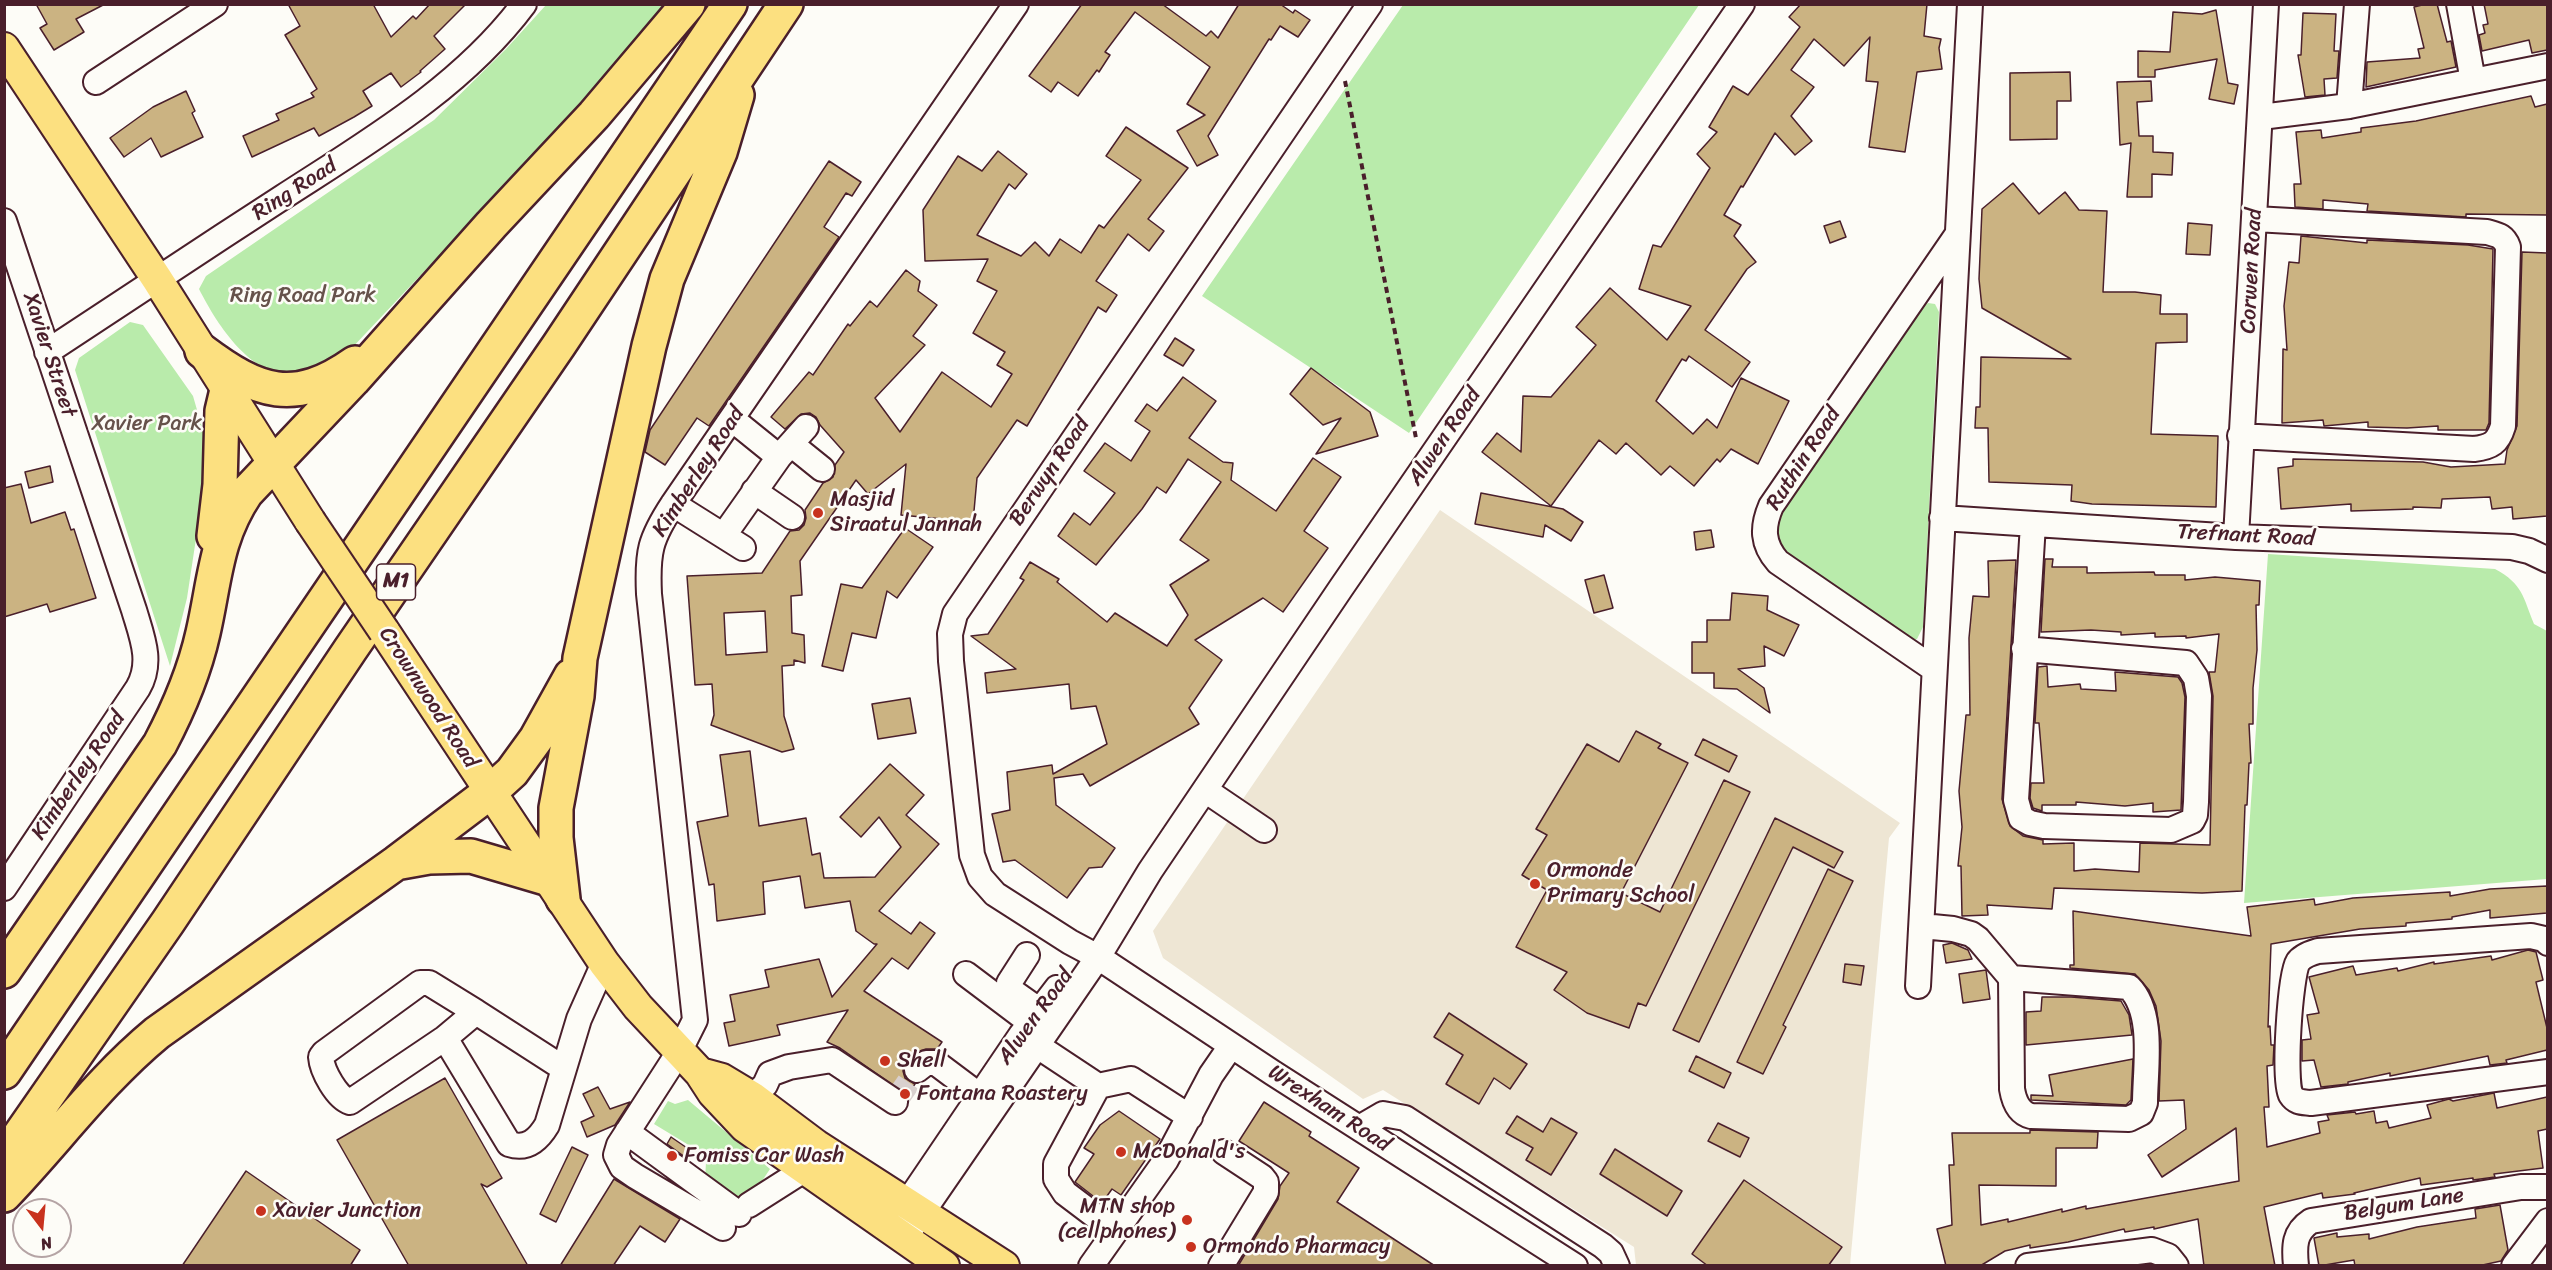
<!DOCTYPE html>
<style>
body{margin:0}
#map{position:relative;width:2552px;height:1270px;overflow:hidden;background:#fdfcf7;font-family:Sriracha,sans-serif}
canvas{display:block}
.frame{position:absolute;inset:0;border:6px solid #4a1f2b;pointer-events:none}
.north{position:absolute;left:12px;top:1198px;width:60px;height:60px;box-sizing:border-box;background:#fdfcf7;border:2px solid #b5a4a5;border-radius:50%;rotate:164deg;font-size:16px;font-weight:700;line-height:24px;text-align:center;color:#4a1f2b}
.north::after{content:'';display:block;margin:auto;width:21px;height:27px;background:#c8321e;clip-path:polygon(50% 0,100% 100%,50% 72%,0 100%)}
</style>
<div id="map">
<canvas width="2552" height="1270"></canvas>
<div class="frame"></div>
<div class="north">N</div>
</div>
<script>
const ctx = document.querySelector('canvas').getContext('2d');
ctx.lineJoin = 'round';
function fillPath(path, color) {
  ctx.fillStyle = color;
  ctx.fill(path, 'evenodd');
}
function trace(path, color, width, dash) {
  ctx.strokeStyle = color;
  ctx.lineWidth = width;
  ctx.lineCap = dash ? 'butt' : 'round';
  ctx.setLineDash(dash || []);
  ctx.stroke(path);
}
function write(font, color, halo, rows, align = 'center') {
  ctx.font = font + ' Sriracha,sans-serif';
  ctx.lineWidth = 5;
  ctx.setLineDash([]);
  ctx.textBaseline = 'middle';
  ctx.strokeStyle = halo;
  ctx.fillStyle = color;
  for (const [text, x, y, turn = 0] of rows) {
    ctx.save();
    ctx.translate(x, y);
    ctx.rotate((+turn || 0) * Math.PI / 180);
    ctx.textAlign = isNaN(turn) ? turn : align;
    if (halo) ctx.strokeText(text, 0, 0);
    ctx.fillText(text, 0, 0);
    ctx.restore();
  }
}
const built = new Path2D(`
 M1440,510L1900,823L1889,838L1850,1265H1636L1634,1247L1383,1090L1363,1099L1163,958L1153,931Z`);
const green = new Path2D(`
 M546,5H670L567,120L350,350C341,357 331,368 320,372C262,393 222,334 199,289L206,276L434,120L506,49Z
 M1403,5H1699L1409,433L1202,296Z
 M1928,303L1935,304L1939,312L1923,627L1917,639L1908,642L1777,547L1778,516L1922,307Z
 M130,322L143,325L193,396L204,434L207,466L187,598L170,666L75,370L79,358Z
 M2268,554L2495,569C2523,584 2523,597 2534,624L2547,631V879L2244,903Z
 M688,1100L770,1169L762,1181L736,1198L705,1181L706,1162L687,1144L654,1124L668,1101L675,1104Z`);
const building = new Path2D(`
 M36,4H105L76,19L84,32L54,50L40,28L47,24Z
 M288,4H373L391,37L413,16L416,19L430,4H466L434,36L445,49L420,71L421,72L401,87L391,73L363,91L372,106L354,117L319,136L314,128L252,157L243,136L279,120L276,114L314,97L311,93L317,89L285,35L300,26Z
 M1082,4H1162L1206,36L1211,31L1218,38L1239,4H1280L1293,13L1295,10L1310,20L1298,37L1280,26L1271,40L1269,39L1208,136L1218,155L1197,166L1177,131L1205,115L1187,104L1210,67L1135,12L1105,52L1110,55L1099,72L1097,70L1078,96L1058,82L1051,92L1029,76Z
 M1801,4H1927L1924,36L1941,39L1939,48L1942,69L1917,72L1905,152L1869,147L1878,82L1866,81L1870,37L1844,66L1814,39L1791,70L1814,87L1791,116L1812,141L1795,155L1775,133L1743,187L1741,186L1724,215L1741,225L1734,236L1756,262L1747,269L1705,330L1750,362L1732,387L1689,356L1686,361L1682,359L1656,401L1693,434L1707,419L1717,428L1741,378L1789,401L1758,464L1731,449L1720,462L1717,459L1694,486L1670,466L1661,475L1626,443L1616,454L1599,440L1551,506L1482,452L1497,433L1521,452L1523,396L1551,397L1596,345L1576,327L1610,288L1667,340L1691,306L1639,289L1653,245L1661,247L1710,168L1697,154L1717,132L1709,127L1733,86L1748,95L1800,27L1789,17Z
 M2426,4H2437L2447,42L2451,41L2456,67L2366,87L2367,62L2420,58L2418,49L2424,48L2414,7Z
 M2484,4H2547V50L2532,53L2529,40L2482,51L2479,35L2485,33L2483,25L2488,24Z
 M2216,10L2228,83L2238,85L2234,104L2209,99L2217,59L2155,70V77H2138V51L2170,52L2173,12L2202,14Z
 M2303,13L2336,14L2334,51H2339L2337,78L2324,79L2325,95L2305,97L2298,55H2301Z
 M2070,72L2071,101H2057V139L2010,140V73Z
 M2151,81L2152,101L2137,102L2139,136H2153V152L2173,153L2172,175L2152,174V197H2127L2131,143L2120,145L2117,82Z
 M186,91L195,111L192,113L203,137L161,157L151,138L124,157L110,138L153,107Z
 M2531,96L2535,107L2547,104V215L2466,214V217L2367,211L2368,204L2323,200V209L2295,207L2294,184H2301L2296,132L2321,130L2322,138L2361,132V128L2416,121Z
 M1126,127L1188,168L1148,219L1164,231L1149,251L1128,234L1096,281L1117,295L1106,312L1098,307L1027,426L1017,420L977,478L973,522L901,515L906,464L868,494L856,480L800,561L802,595L791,596L792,633L804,635L805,663L794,660V665L782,666L784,716L794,749L782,752L711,725L714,715L712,684L695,685L687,576L762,573L790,531L799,530L804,525L806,518L805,510L823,483L833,477L835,465L844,452L820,425L816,417L810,413L801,414L785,429L771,417L809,372L813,375L848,324L850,326L870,301L877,307L906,270L920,281L918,291L937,305L913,336L925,345L875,398L900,432L942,372L991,407L1012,374L997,365L1005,352L973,333L997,291L977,281L988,259L925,261L923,210L958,156L982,171L998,151L1027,174L1015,189L1009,184L977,235L1021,256L1035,242L1049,256L1060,239L1081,253L1099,225L1104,228L1141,180L1106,156ZM765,611L767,652L726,655L724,613Z
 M829,161L861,182L852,196L846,193L824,227L839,237L709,426L697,418L665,465L645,452L650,430Z
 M2013,183L2039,214L2065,192L2079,210L2107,211L2103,292H2135L2161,295L2160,314H2187V342L2156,343L2151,434L2218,436L2216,507L2092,504L2071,501L2072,485L1989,482L1988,428H1975L1976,407H1980L1981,357L2071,359L1982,308L1979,279L1982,209Z
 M1840,221L1846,237L1830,243L1824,226Z
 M2188,223L2212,225L2210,255L2186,254Z
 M2301,236L2367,243V240L2468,245L2493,249L2489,423L2486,430H2438V426L2407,428L2368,427V422L2324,426L2323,420L2282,423L2283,349L2287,350L2284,306L2289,262L2299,263Z
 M2522,252L2547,253V516L2513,519L2512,507L2492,509L2490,497L2442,499L2441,508L2413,507V509L2351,511V504L2281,509L2278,468L2293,466V459L2423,462L2451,467L2505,464L2507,450L2517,426Z
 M1175,338L1194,350L1183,366L1164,355Z
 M1311,368L1370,412L1378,436L1316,454L1341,418L1323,425L1290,394Z
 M1183,377L1216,401L1189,438L1223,462L1233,463L1231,480L1276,511L1313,458L1341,477L1304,531L1328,548L1283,612L1263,598L1195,640L1222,660L1189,708L1199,724L1090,786L1083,774L1054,778L1056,805L1115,848L1102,867L1089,868L1067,898L1015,860L1003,862L992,814L1010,810L1007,772L1052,765L1053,774L1107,744L1096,706L1071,709L1069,684L987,693L985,673L1016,669L971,636L988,634L1024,580L1020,578L1030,562L1059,579L1057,582L1107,622L1115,613L1167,646L1188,615L1170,585L1209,560L1180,540L1221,482L1188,459L1166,493L1157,487L1142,509L1096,565L1058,536L1074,513L1090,525L1115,493L1084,471L1105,443L1131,461L1150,431L1135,421L1147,404L1157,411Z
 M50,466L53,482L29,488L25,472Z
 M21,484L31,523L65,512L71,530L74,529L96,598L50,612L47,604L4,617V488Z
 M1481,493L1563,509L1583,522L1571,541L1545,525L1543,537L1475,524Z
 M905,528L933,547L897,598L887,591L876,638L852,633L843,671L822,666L841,584L862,588Z
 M1711,530L1714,547L1696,550L1694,532Z
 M2045,559H2053L2052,567H2087V573L2154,572L2155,575H2185V580L2215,577L2260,581L2259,605H2256L2257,650L2253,688V724H2249L2251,763H2249L2247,805H2245L2242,891L2202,893L2054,888L2052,909L1987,905L1988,915L1962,916L1961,866H1958L1962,827L1959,791L1966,715H1970L1969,638L1973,596L1989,597L1988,561L2016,560L2002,799L2010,826L2023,836L2043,840V844L2074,843V871L2095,869L2139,872L2140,843L2210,845L2213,696L2209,672H2215L2219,634L2186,638V636L2155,637V633L2121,635V632L2091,630L2041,632Z
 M1604,575L1613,608L1594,613L1585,580Z
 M1732,593L1768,596L1767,610L1799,625L1784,656L1764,646L1765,666L1738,669L1764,688L1770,713L1737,689L1714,688V673H1692V642H1707V620H1730Z
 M2047,666L2048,687L2080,684L2081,689L2116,691L2115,672L2178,677L2182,683L2185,697L2181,810L2153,812V803L2125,806L2076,802V805H2042V811L2033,808L2030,798L2031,783H2044L2039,723H2035L2038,667Z
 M910,698L916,733L878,739L872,704Z
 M1636,731L1661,744L1658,748L1688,763L1621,893L1660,912L1724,780L1750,792L1646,1006L1638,1003L1629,1028L1587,1013L1554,990L1567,972L1516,947L1547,890L1522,875L1547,835L1536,829L1587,744L1619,762Z
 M1703,739L1737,756L1729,772L1695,755Z
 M750,751L759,826L806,818L812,855L820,853L824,878L875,877L901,847L879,817L861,837L840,817L890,764L924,795L906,815L939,844L879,911L911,934L920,922L935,933L908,969L892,958L864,991L942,1042L937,1049H926L917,1052L904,1064L903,1071L905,1078L915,1084L907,1095L840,1048L827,1042L848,1010L777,1025L780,1035L729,1046L724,1023L735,1021L730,995L769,987L765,970L819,959L832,997L877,944H874L856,931L850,901L805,908L800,876L763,882L765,914L717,921L714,884L709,885L697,822L728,816L720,755Z
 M1775,818L1843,852L1834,868L1793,847L1699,1042L1673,1030Z
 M1828,869L1853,881L1783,1025L1786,1027L1763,1074L1737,1062Z
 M2547,886V913L2490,918V910L2452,917V919L2406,923V926L2360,929L2271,944L2268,1027L2270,1026L2271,1045H2274L2273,1065L2267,1066L2269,1107H2264L2267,1147L2320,1133L2318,1122L2329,1120L2327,1115L2355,1112L2356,1114L2374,1111L2376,1123L2387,1121L2389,1128L2431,1118L2427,1105L2449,1099L2453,1101L2494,1093L2497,1108L2547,1097V1129L2538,1131L2543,1168L2494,1174L2495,1177L2473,1180V1178L2421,1185L2420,1178L2354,1193L2355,1194L2323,1198L2322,1193L2264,1207L2275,1266H2204L2198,1219L2154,1229V1227L2125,1232L2124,1229L2068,1242L2030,1248V1245L2005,1251L1980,1266H1946L1937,1229L1952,1225L1949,1165H1954L1952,1133H2030V1130L2098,1132L2097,1148H2056V1186L1979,1185L1981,1225L2008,1219V1222L2062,1209V1212L2086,1206V1209L2239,1181L2236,1128L2162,1177L2148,1155L2186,1129L2184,1100L2159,1101L2161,1041L2156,1006L2149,990L2135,974L2070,968V965H2074L2073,911L2251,936L2247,907L2314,899L2315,905L2353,898L2450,892V896L2490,889Z
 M1952,943L1968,950L1972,959L1946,963L1943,945Z
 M2528,950L2536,952L2543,980L2536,982L2547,1028V1050L2506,1060L2507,1063L2490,1065L2488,1056L2390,1076V1073L2348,1082V1084L2321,1087L2314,1060L2302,1061V1040L2311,1039L2307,1015L2319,1013L2309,977L2353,966L2356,975L2397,968L2398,971L2434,962V964L2491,956L2492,960Z
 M1845,964L1864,966L1861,985L1843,982Z
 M1986,970L1990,999L1963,1003L1959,974Z
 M2042,997H2071L2121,1001L2129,1015L2132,1035L2026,1045V1012L2041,1011Z
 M1449,1013L1527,1064L1510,1089L1494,1078L1479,1104L1446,1084L1463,1055L1434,1037Z
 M1696,1056L1731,1073L1724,1088L1689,1071Z
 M2133,1059L2131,1100L2126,1105L2031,1100V1095L2053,1096L2049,1075Z
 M445,1078L502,1178L487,1187L481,1184L528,1266H409L337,1140Z
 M598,1087L610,1109L630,1102L615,1125L587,1137L581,1122L594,1116L583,1094Z
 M1264,1102L1311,1132L1309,1136L1359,1168L1337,1202L1435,1266H1238L1278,1199L1280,1186L1289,1173L1239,1141Z
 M1119,1111L1160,1139L1121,1195L1112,1189L1102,1203L1075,1182L1094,1154L1084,1148L1100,1125Z
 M1517,1116L1543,1132L1551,1118L1577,1133L1551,1175L1526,1160L1533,1148L1506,1133Z
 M1718,1123L1749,1138L1740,1157L1708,1141Z
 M671,1137L690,1150L685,1157L667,1144Z
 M572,1147L588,1155L556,1222L540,1214Z
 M1615,1149L1682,1191L1667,1216L1600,1174Z
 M246,1171L360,1250L350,1266H182Z
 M614,1179L680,1219L665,1242L640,1226L613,1266H560Z
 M1744,1180L1842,1247L1828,1266H1708L1692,1254Z
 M2500,1205L2508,1250L2501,1261L2478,1266H2355L2354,1260L2319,1266L2314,1238L2337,1233V1237L2369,1234V1239L2417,1227L2476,1218L2475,1209Z`);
const minorTunnel = new Path2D(`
 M895,1102L917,1070`);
const path = new Path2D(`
 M1345,81L1416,438`);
const minor = new Path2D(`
 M1370,4L955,614L950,634L951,661L972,855L980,877L995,894L1070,942L1098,957L1273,1073L1575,1266
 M2459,4L2473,81
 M96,82L215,4
 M2349,106L2357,4
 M2261,117L2349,106L2548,66
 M4,221L134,610C142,637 153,662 138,688L4,888
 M47,352C126,300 204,248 283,197C368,142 462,87 524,4
 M732,419L779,457
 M2240,436L2474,449C2491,447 2498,443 2503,426L2508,247C2504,236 2498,235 2487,232L2255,219
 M791,444L822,469
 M754,491L792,517
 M673,504L743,548
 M1942,518L2236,537L2512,547L2529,551L2548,560
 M724,535L779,457L806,427
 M2236,537L2266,4
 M2024,649L2186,663L2196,678L2199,696L2196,802L2195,815L2192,821L2171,830L2044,826L2030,823L2021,818L2016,800L2033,524
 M1934,669L1778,562C1762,544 1762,527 1771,506L1957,235
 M1205,790L1264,830
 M1922,926L1953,929L1971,934L1978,939L2011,978L2012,1089C2014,1101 2019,1113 2031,1116L2129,1119L2141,1113L2145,1103C2145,1068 2155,1013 2129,987L2011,978
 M2548,943L2544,939L2531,936L2318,951C2311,953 2302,956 2298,962C2290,975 2283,1082 2291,1095C2296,1103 2303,1102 2311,1103L2548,1072
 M1027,955L1009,983V989L1033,1006
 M966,974L1031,1023
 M1918,986L1970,4
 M476,1012L429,983H420L324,1053L321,1057C322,1071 337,1098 350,1102L445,1038L476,1012L563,1068
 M1024,1037L1098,1086L1131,1079L1190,1117
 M445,1038L509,1144C527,1150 538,1140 547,1125L579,1019L604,963
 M917,1070L926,1063H936L980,1096
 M1098,1086L1056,1164V1179L1065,1193L1114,1230
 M752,1097L765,1085L770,1074L789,1067L832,1060L895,1102
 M1359,1128L1383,1114L1405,1118L1603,1246L1611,1253L1617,1266
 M627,1132L739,1214
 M749,1205L804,1170
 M897,1218L1021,1035L1057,988
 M723,1228L635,1176L622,1167L616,1155L619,1145L679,1052L695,1020L649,594C647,552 650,539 673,504L1016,4
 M904,1239L1098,957L1150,871L1341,588L1742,4
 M1091,1266L1166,1160L1211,1075L1231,1046
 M1221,1266L1266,1192V1182L1262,1177L1224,1152
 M2028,1266L2152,1250L2168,1256L2176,1266
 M2296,1266C2294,1246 2294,1232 2311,1221L2521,1187H2548
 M2514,1266L2548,1221`);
const major = new Path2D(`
 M4,48L157,279L310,521
 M384,631L604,963L638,1007L700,1073L713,1093L745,1127L944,1266
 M700,1073L722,1079L752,1097L816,1145L1004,1266`);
const highway = new Path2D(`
 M202,351C258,393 294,406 355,363
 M214,536L220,485L222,411L227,390
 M401,862L429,857L471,856L549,879
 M563,899L556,838V808L577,696L580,658L649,346L667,279L720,152L737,95
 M4,971L160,744C179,708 194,673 203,633C215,581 215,539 246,493L353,380L491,225L594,115L688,4
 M4,1072L730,4
 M4,1158L168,922L350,650L559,345L786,4
 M4,1195C56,1141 99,1081 157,1033L396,863L490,792L512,772L536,739L571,676`);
const majorBridge = new Path2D(`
 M310,521L384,631`);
const markers = [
 [818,513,6,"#c8321e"],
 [1535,884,6,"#c8321e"],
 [885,1061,6,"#c8321e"],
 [905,1094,6,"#c8321e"],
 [1121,1152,6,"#c8321e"],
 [672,1156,6,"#c8321e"],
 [261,1211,6,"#c8321e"],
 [1187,1220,6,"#c8321e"],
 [1191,1247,6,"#c8321e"]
];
const shields = [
 [396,582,39]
];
const shieldNames = [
 ["M1",396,582]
];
const streetNames = [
 ["Ring Road",295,190,-33],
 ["Corwen Road",2252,271,-87],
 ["Xavier Street",49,355,72],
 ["Alwen Road",1445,437,-56],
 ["Ruthin Road",1804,459,-57],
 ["Kimberley Road",699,472,-57],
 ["Berwyn Road",1050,472,-56],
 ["Trefnant Road",2246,536,3],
 ["Crownwood Road",428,698,57],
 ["Kimberley Road",79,776,-56],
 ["Alwen Road",1036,1017,-54],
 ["Wrexham Road",1329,1109,33],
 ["Belgum Lane",2404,1205,-9]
];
const parkNames = [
 ["Ring Road Park",303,296],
 ["Xavier Park",147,424]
];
const poiNames = [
 ["Masjid",830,500],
 ["Siraatul Jannah",830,525],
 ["Ormonde",1547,871],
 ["Primary School",1547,896],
 ["Shell",897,1061],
 ["Fontana Roastery",917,1094],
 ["McDonald's",1133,1152],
 ["Fomiss Car Wash",684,1156],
 ["MTN shop",1175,1207,"right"],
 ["(cellphones)",1175,1232,"right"],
 ["Xavier Junction",273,1211],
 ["Ormondo Pharmacy",1203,1247]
];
fillPath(built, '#eee6d4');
fillPath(green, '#b9ebab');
fillPath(building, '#cbb382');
trace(building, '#4a1f2b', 1.5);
trace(minorTunnel, '#d9d0ce', 24, [24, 12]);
trace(minor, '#4a1f2b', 28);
trace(major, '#4a1f2b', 34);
trace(highway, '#4a1f2b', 38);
trace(path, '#4a1f2b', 4, [6, 4.5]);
trace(minor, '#fdfcf7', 24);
trace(major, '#fce080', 30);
trace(highway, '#fce080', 33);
trace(majorBridge, '#4a1f2b', 34, []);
trace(majorBridge, '#fce080', 30);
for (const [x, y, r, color] of markers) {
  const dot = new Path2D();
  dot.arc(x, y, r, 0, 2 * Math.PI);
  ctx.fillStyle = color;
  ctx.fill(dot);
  trace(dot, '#fdfcf7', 2);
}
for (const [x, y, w] of shields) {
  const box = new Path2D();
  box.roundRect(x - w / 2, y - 18, w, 36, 4.5);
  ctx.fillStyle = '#fdfcf7';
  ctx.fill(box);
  trace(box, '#4a1f2b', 1.5);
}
write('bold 21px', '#4a1f2b', null, shieldNames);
write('22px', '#4a1f2b', '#fdfcf7', streetNames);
write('22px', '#66524b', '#fdfcf7', parkNames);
write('22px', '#4a1f2b', '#fdfcf7', poiNames, 'left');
</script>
